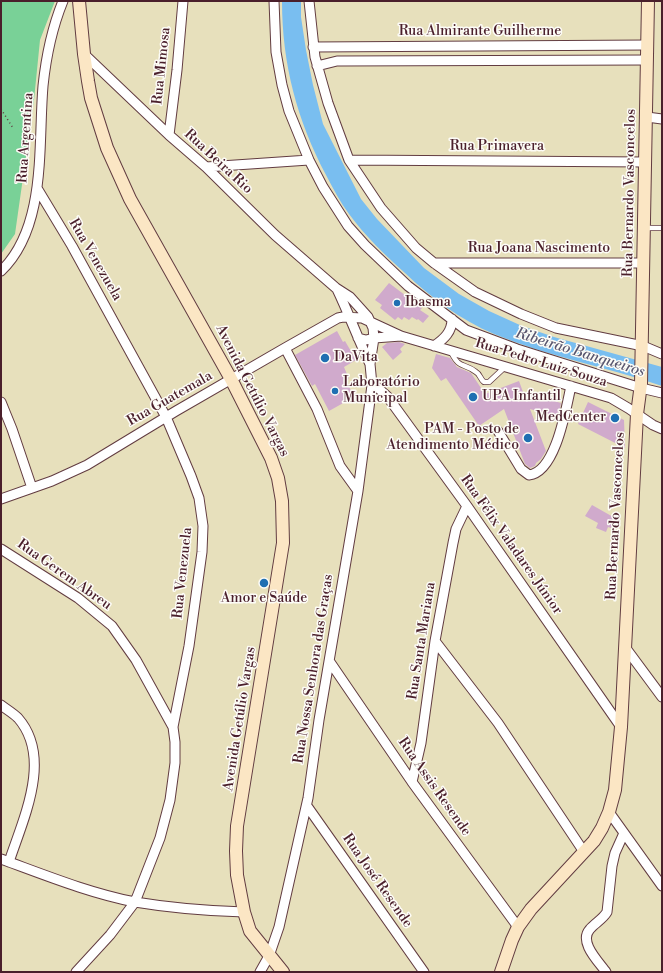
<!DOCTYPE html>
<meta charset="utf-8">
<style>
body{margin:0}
#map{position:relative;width:663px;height:973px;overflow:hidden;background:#e7e0bc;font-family:"Libre Bodoni",serif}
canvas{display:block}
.frame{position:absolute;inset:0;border:2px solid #4a1f2b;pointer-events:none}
</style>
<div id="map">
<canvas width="663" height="973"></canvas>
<div class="frame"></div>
</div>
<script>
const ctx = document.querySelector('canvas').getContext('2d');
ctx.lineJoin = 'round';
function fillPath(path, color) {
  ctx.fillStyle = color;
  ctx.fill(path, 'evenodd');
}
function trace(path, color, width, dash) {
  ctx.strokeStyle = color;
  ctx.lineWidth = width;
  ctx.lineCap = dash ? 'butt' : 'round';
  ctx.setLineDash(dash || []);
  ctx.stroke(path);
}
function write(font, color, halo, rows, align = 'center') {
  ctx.font = font + ' "Libre Bodoni",serif';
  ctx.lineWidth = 3;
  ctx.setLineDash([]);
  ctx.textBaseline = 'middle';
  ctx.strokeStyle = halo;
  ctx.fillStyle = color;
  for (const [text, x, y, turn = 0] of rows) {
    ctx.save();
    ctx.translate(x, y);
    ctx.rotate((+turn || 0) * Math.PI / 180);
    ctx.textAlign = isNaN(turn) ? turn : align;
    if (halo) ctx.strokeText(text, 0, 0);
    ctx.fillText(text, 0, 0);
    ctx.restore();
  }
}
const green = new Path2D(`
 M1,1H55L40,40L34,100L15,234L1,254Z`);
const water = new Path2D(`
 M282,1H301V17L306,50L313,85L323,124L361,199L377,219L424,268L459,294L489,311L522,326L554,337L662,367V386C607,367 549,357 494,334C461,320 431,298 405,273C385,255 365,236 349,214C340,202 333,188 326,175C297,120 282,64 282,1Z`);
const building = new Path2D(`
 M389,283L422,308L420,310L429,316L423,323L418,319L417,320L412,317L409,320L404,317L402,320L398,317L395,320L380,308L382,305L375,300Z
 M337,331L343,342L345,341L356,360L344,367L349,379L346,380L354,397L329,411L315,384L312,386L295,355Z
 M399,342L405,344L400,349L402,352L393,360L382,347L387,343Z
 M436,354L450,358L457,367L471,373L485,394L519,381L523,392L561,403L558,417L530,409L546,451L541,459L536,463L535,466L530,468L525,464L504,409L479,426L446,378L441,381L432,368Z
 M588,402L624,420L625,448L578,424Z
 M592,505L615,518L611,528L608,527L606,532L596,528L598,523L585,516Z`);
const path = new Path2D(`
 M1,109L13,128`);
const service = new Path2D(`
 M645,228H662
 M451,352C460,370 463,362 476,372C480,374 480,379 484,382H489L505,367`);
const minor = new Path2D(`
 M274,1L276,52L282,85L289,111L309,160L323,187L348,226L365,245L408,286L466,330L517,349L641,388L662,393
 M309,1L315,57L328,103L349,160L381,208L416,248L434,263L475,292L521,314L556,328L643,346L662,354
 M313,47L648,45
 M84,54L169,135L206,167L275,235L336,288L350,297L368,317L373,328L374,338L370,364L372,385L358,491L319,720L308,798L279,927L269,956L260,972
 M317,66L337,61L647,60
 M647,117L662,119
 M169,135L177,70L183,1
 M349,160L646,162
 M206,167L309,160
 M37,188L72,246L166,417L191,476L199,498L203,526L202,552L189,646L173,727L175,742V763L170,800L160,838L135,902L110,935L76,972
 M434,263H644
 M1,271C47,227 38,145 43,86C46,57 52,28 63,1
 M337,289C349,314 358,339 370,364
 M358,338L366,340L374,338L401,336
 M434,346C444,339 452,332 452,319
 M285,348L317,409L340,466L358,491
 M372,385L378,388L387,396L467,506L621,727
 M1,402L12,429L32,488
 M498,431L521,469L529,475C556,472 566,408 571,386
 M1,499L52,481L87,465L176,411L285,348L338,318L343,317L362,318L401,336L611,398L628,408L653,425L662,429
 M1,549L78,598L112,626L136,660L173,727
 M435,641L498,723L584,852
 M625,647L662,697
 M330,662L412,782L518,927
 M1,705C6,709 13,713 18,718C53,758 23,819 9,862
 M412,782L421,743L435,641L453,543L456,529L467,506
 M307,806L424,972
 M609,812L662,886
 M1,859C45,875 89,893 135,902C171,908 208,911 244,912
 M606,972C599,962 578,942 590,929C595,923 603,919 607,912L612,866L615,853L624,833`);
const secondary = new Path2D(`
 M79,1L84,54L88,81L91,98L107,148L130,199L231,379L271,458L278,478L282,501L283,543L237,826L236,851L237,875L244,912L250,931L283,972
 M501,972L512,940L518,927L531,909L594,841L602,828L609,812L615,790L621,727L637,414L641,384L648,1`);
const markers = [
 [397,303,4,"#1f6fb2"],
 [325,358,5,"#1f6fb2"],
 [335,391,4,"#1f6fb2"],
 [473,397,5,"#1f6fb2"],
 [615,418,5,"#1f6fb2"],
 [528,438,5,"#1f6fb2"],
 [264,583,5,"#1f6fb2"]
];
const streetNames = [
 ["Rua Almirante Guilherme",480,32],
 ["Rua Mimosa",162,66,-84],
 ["Rua Argentina",26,138,-86],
 ["Rua Primavera",497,147],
 ["Rua Beira Rio",218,162,43],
 ["Rua Bernardo Vasconcelos",630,193,-89],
 ["Rua Joana Nascimento",539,249],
 ["Rua Venezuela",95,260,60],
 ["Rua Pedro Luiz Souza",541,363,17],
 ["Avenida Getúlio Vargas",252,391,63],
 ["Rua Guatemala",170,399,-30],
 ["Rua Bernardo Vasconcelos",616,516,-87],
 ["Rua Félix Valadares Júnior",511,545,55],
 ["Rua Venezuela",183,573,-84],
 ["Rua Gerem Abreu",64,575,35],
 ["Rua Santa Mariana",422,641,-81],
 ["Rua Nossa Senhora das Graças",314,669,-81],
 ["Avenida Getúlio Vargas",240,719,-81],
 ["Rua Assis Resende",434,787,55],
 ["Rua José Resende",377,881,55]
];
const poiNames = [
 ["Ibasma",405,303],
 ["DaVita",334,358],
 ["Laboratório",343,383],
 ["Municipal",343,399],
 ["UPA Infantil",482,397],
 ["MedCenter",606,418,"right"],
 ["PAM - Posto de",519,430,"right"],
 ["Atendimento Médico",519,446,"right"],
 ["Amor e Saúde",264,599,"center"]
];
const waterNames = [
 ["Ribeirão Banqueiros",580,353,17]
];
fillPath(green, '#79d197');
fillPath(water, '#79bef0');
fillPath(building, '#d0aacc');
trace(service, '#623c41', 6);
trace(minor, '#623c41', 11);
trace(secondary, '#623c41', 14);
trace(path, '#623c41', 1.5, [1, 3]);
trace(service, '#fff', 4.5);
trace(minor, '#fff', 9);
trace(secondary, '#fbe6c4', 12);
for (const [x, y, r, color] of markers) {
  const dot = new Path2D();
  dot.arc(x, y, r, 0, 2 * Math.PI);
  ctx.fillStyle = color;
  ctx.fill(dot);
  trace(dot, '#fdfcf7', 1.5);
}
write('14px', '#4a1f2b', '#fdfcf7', streetNames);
write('14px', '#4a1f2b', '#fdfcf7', poiNames, 'left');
write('italic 15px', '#5a5770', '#fdfcf7', waterNames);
</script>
